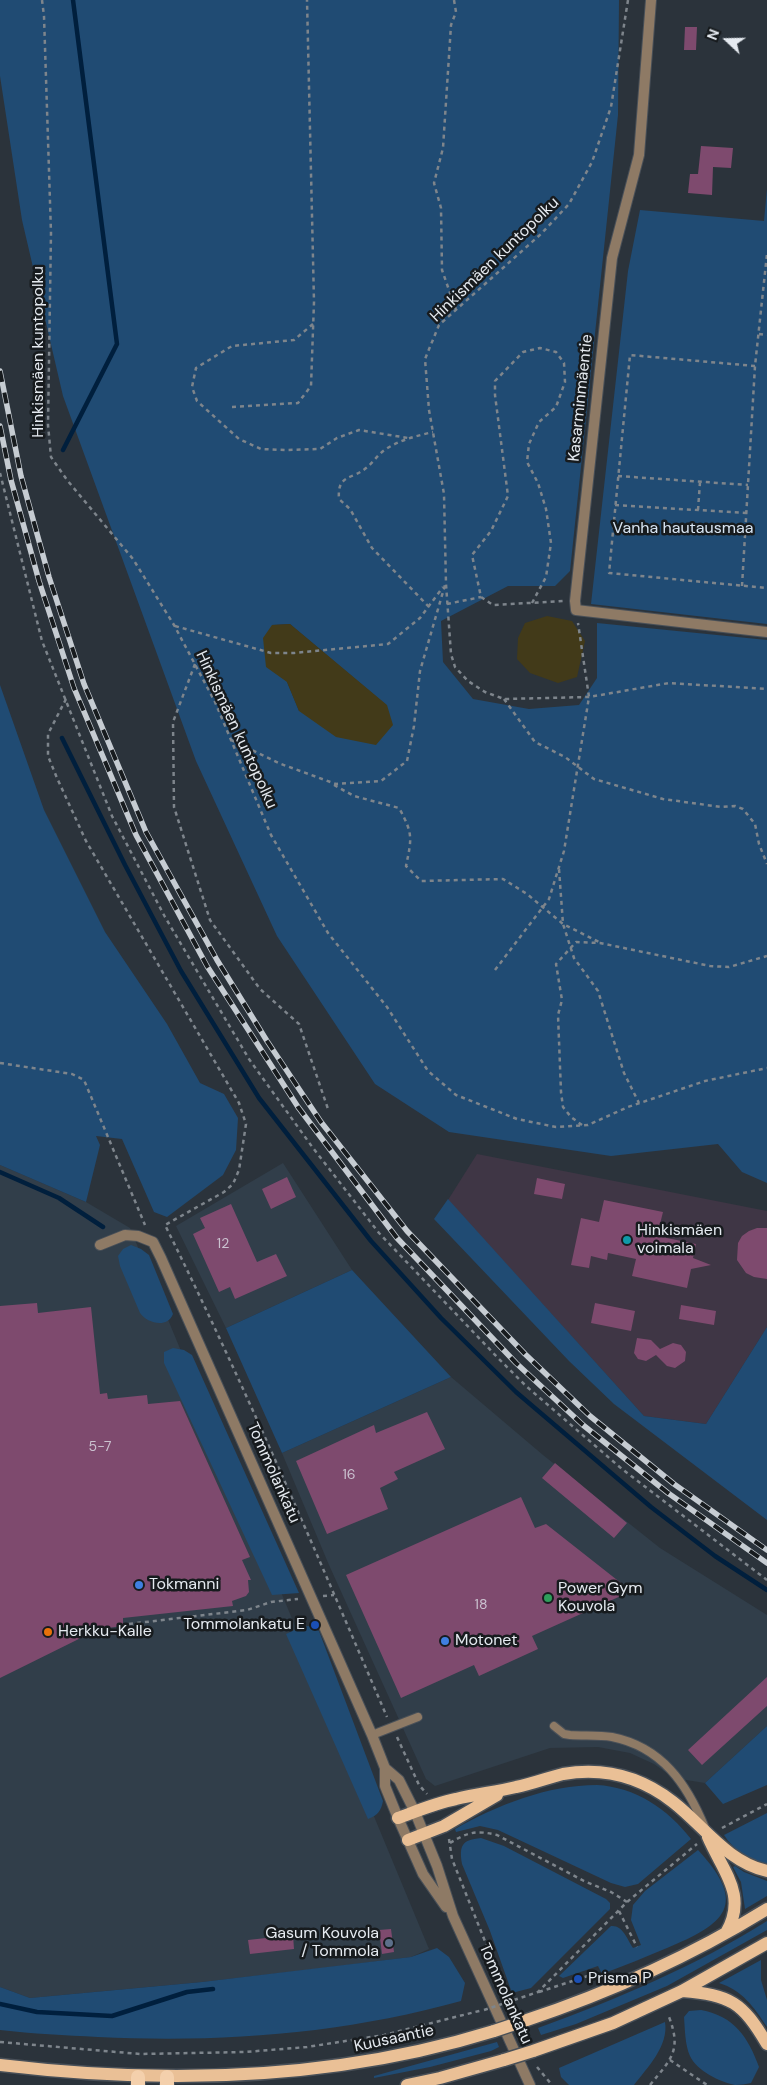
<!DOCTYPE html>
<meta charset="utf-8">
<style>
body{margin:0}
#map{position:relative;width:767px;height:2085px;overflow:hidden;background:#2b333b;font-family:"DM Sans",sans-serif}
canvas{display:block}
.north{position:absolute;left:702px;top:15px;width:50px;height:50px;-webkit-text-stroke:4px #171b1e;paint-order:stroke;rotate:291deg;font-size:14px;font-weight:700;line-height:20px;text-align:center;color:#e5eaf0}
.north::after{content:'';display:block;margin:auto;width:18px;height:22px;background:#e5eaf0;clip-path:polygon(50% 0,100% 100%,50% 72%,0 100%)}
</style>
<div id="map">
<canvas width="767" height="2085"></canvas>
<div class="north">N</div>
</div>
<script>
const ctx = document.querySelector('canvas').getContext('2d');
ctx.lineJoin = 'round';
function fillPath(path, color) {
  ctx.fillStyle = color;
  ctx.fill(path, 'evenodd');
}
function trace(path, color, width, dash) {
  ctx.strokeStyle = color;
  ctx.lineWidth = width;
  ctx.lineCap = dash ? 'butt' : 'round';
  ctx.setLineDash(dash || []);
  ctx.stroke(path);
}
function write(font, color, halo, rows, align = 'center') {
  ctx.font = font + ' "DM Sans",sans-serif';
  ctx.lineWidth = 5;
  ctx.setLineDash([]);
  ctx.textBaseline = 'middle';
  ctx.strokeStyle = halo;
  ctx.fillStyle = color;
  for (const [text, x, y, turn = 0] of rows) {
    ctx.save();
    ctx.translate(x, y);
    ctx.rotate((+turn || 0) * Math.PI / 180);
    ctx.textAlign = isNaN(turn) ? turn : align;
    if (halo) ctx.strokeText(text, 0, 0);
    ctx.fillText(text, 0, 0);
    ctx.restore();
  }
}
const built = new Path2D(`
 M283,1163L352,1270L226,1328L176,1226Z
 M0,1165L86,1202L130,1228L429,1949L411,1957L316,1969L202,1982L30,1998L0,1987Z
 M451,1377L543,1455L660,1548L767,1615V1726L705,1783L674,1778L654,1764L630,1753L598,1747L550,1748L435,1786L426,1779L329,1565L282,1453Z`);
const industrial = new Path2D(`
 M477,1154L767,1211V1327L706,1424L644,1416L448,1200Z`);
const green = new Path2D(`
 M0,0H619L618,115L570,571L555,586H508L441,621L443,662L473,699L529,709L579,705L597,678V623L767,640V1183L742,1172L718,1144L611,1156L449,1132L375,1084L277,936L196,761L63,396L22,220L0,76ZM290,624L386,705L299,711L287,682L272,625Z
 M767,189V624L591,604L628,271L640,210L764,221Z
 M0,685L44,810L105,932L167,1024L200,1083L224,1094L238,1118L236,1150L223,1175L167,1217L154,1212L122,1139L96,1136L100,1145L86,1202L0,1165Z
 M448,1199L644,1416L706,1424L767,1327V1520L614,1404L569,1361L434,1219Z
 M131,1245L141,1249L149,1255L173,1314C167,1329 147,1323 140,1313L120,1266L118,1256L123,1249Z
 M352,1270L451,1377L282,1453L226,1328Z
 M173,1348L184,1350L192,1355L299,1593L272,1595L164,1363V1352Z
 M309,1626L319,1631L383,1801C381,1811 378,1815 368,1819L286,1634L301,1627Z
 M767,1726V1785L723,1804L705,1783Z
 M597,1785C635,1787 668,1809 691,1839L638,1884L625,1887L611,1883L498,1830L480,1826L456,1832L455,1829C497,1805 548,1785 597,1785Z
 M767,1813V1864C749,1859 734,1851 724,1835Z
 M481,1838L504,1846L606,1899L610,1903V1909L531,1988L512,1993L490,1931L462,1864C459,1845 462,1840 481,1838Z
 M698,1850C749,1905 725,1924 667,1948C645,1957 624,1966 602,1974L598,1966L563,1978L559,1976L611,1926C623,1925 627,1939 633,1948L641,1945L631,1920L633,1905L645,1891Z
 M735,1866L744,1872L767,1881V1896L745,1909L741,1882L733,1867Z
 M767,1921V1930L667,1986L576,2024L541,2035L538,2028C617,1999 696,1966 767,1921Z
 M437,1948L449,1957L465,1983L461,2001C342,2034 221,2043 98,2037C65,2035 33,2034 0,2030V1987L30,1998L202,1982L411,1957Z
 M761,1960V1980L767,2000V2027C754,2007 742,1990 719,1983Z
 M701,2010C734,2016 748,2037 759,2067L751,2083C746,2084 740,2085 735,2085C720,2082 697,2071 690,2056C685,2045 685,2030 684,2017L689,2011Z
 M665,2022C669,2046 647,2068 634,2085H569L561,2077L559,2068Z
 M497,2042L499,2047L491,2051L430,2067L374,2078V2076Z`);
const sand = new Path2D(`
 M547,616L572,621L585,641L577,677L558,683L530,673L517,659L518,638L525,623Z
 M290,624L387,705L393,725L376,745L336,737L299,711L287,682L266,667L263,638L272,625Z`);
const stream = new Path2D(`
 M63,450L117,344L73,0
 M62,738L125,865L181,971L259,1098L371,1241L441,1318L516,1392L651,1507L715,1556L767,1590
 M0,1172L59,1198L103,1227
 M0,2004L37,2012L112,2016L187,1992L213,1989`);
const building = new Path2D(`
 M685,27H697L696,50H684Z
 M701,146L733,148L731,168L713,167L712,195L688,193L690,174H698Z
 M287,1177L296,1197L271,1209L262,1189Z
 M537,1178L565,1184L562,1199L534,1194Z
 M604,1200L663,1212L657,1236L696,1244L693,1258L711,1265L691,1269L687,1288L632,1276L636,1259L608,1253L607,1260L591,1256L589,1268L571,1265L581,1218L599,1222Z
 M231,1204L257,1262L276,1254L287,1276L235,1299L230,1287L219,1292L193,1234L205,1228L200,1218Z
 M757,1228H767V1279L754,1277L746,1273L737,1260L738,1243L742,1236L749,1231Z
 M37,1303L38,1313L91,1307L100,1394L107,1393L108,1399L147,1395L148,1404L180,1401L250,1557L242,1560L251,1580H248L249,1592L246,1596L232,1601L233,1606L123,1618V1626L99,1629L0,1678V1306Z
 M595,1303L635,1311L631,1331L591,1323Z
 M681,1305L716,1311L714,1325L679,1319Z
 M637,1338L651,1340L660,1349L673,1343L681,1345L686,1352L685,1361L675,1368L667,1366L656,1355L646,1361L638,1359L634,1353Z
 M427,1412L445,1449L394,1472L398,1479L380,1488L388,1509L327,1534L296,1461L374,1425L376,1433Z
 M555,1463L627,1523L614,1538L542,1478Z
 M521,1497L535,1528L546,1524L626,1587L623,1595L532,1636L538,1649L479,1676L474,1665L401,1698L346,1575Z
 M767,1677V1706L702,1765L688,1750Z
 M391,1929L394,1952L382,1954L379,1930Z
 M293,1935L294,1949L250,1954L248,1940Z`);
const path = new Path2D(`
 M42,0L44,16L51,233L48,425L51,457L67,480L133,559L174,625L215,702L271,835L328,933L387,1007L428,1071L456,1095L517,1119L556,1127L588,1125L628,1107L705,1081L767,1068
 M454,0L456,12L451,25L443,148L434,183L441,208L442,270L456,310
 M628,0L611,107L592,162L569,204L541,234L439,325L425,359L429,410L444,494L446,584L451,654L455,667L468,681L485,692L504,699L589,697L669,683L767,689
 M313,324L294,340L232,346L196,368L192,387L197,401L239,439L261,449L285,450L320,449L337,438L359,430L408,438
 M759,334L767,335
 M755,366L630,355L609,573L767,588
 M232,407L298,403L311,386L314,302L307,0
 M0,473L42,641L112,816L165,917L249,1059L313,1148L379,1233L498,1358L526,1386L622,1469L767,1580
 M618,476L748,485
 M615,505L746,513
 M698,510L700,482
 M742,586L755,366L767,254
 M532,603L546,577L551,543L546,509L538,483L527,462L529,444L539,422L556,407L565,382L564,363L556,352L540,348L523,352L495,381V395L508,496L491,531L472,555L481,597L493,605L564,601
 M447,604L481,597
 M429,607L372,548L350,509L339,499C337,474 352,480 366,468C373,463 378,454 386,449C400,440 416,436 433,432
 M175,626L271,653H294L388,644L420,618L443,587
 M195,664L173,722L174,807L210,920L260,989L299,1024L328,1109
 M66,699L48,734V756L57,778L86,841L239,1103L246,1124L239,1170L233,1184L224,1192L165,1225C245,1386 316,1552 387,1717
 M504,699L535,742L565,757L594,779L663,799L721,807L735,806L743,809L755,824L759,844L767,864
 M231,740L281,764L336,784L381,781L407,761L414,726L420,671L445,585
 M334,785L354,796L399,808C413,833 412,838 406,866L421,881L503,879L527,894L563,924L599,942
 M559,869L563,924L574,958L598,991L624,1073L639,1103
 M495,970L549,899L564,851L589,697L578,623
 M0,1063L72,1074L84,1080L145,1225
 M582,1125L571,1117L563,1107L561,1092L558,1015L562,1000L556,964L576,942L600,943L710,966L729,967L767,956
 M323,1596L334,1595
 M129,1624L247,1610L271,1602L298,1599
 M397,1737L419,1785L427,1794
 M722,1828L767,1804
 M449,1839L452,1859L513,2011
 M450,1843C468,1832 476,1830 497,1835L584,1881L611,1892L627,1902
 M619,1911L637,1947
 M539,1992L597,1973
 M514,2000L538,1992L627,1902L697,1844
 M0,2042L140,2054L245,2052L307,2047L384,2035L483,2010
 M670,2060L707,2085
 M537,2067L552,2085
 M650,2085C671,2059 682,2051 669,2017`);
const service = new Path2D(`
 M554,1726L564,1734L570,1735C584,1736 598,1735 612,1737C662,1747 687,1784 705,1828
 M372,1735L418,1717`);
const minor = new Path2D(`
 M651,0L639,155L612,258L575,601L576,610L767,632
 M100,1245L125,1235L138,1236L153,1242L161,1258L372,1735L385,1768V1786L398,1818
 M385,1768L399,1780L415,1812`);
const tertiary = new Path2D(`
 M415,1812L437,1866L453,1916L530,2085
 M398,1818L423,1874L446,1907`);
const primary = new Path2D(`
 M398,1818C417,1811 436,1803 456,1799C476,1794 496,1792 516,1787C532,1784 547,1778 563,1774C604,1767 641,1777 673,1802C704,1826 727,1862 767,1871
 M708,1837C723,1872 748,1895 726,1933
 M408,1840L444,1826L497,1795
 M682,1991C731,1995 742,2002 767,2044
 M524,2021C608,1993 691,1956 767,1909
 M533,2051L613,2023L682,1991L767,1943
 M0,2065C166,2085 333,2081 494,2031
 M407,2085L440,2078L504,2060`);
const trunk = new Path2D(`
 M138,2085V2077
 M167,2085V2077`);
const rail = new Path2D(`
 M0,371L21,476L49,577L84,684L146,832L217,960L267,1041L321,1122L407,1231L525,1354L590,1416L674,1484L767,1550
 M0,426L11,480L39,581L74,688L136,835L207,966L298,1107L397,1238L516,1363L583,1425L668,1493L767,1563`);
const pathBridge = new Path2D(`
 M484,2010L514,2000`);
const primaryBridge = new Path2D(`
 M494,2031L524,2021
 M504,2060L533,2051`);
const markers = [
 [627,1240,5,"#0f9aa8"],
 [139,1585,5,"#3f7fe0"],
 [548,1598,5,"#2e9e5b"],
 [315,1625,5,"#1a4fb4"],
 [48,1632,5,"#e8710a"],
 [445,1641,5,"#3f7fe0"],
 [389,1943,5,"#5c6f8a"],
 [578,1979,5,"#1a4fb4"]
];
const numberNames = [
 ["12",223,1244],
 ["5-7",100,1447],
 ["16",349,1475],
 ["18",481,1605]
];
const streetNames = [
 ["Hinkismäen kuntopolku",495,260,-44],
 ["Hinkismäen kuntopolku",39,352,-90],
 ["Kasarminmäentie",581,398,-84],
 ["Hinkismäen kuntopolku",236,730,65],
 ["Tommolankatu",273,1473,66],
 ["Tommolankatu",505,1994,66],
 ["Kuusaantie",394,2039,-12]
];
const parkNames = [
 ["Vanha hautausmaa",683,529]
];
const poiNames = [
 ["Hinkismäen",637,1231],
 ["voimala",637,1249],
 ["Tokmanni",149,1585],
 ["Power Gym",558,1589],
 ["Kouvola",558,1607],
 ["Tommolankatu E",305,1625,"right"],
 ["Herkku-Kalle",58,1632],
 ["Motonet",455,1641],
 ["Gasum Kouvola",379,1934,"right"],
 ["/ Tommola",379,1952,"right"],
 ["Prisma P",588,1979]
];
fillPath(built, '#313e4a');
fillPath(industrial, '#3f3645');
fillPath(green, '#204b73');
fillPath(sand, '#423a19');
trace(stream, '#001f3d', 4.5);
fillPath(building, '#7e4a6e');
trace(service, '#495058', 10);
trace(minor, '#495058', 12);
trace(tertiary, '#495058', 12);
trace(primary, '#495058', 15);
trace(trunk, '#495058', 16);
trace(path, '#7e858c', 2.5, [4, 4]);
trace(service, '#8e7a65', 8);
trace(minor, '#8e7a65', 10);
trace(tertiary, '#8e7a65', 10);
trace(primary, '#eac096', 12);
trace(trunk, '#f4d0ac', 14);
trace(rail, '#c6ccd2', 5.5);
trace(rail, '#171b1e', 4, [11]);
trace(primaryBridge, '#495058', 15, []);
trace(pathBridge, '#7e858c', 2.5, [4, 4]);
trace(primaryBridge, '#eac096', 12);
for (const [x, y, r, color] of markers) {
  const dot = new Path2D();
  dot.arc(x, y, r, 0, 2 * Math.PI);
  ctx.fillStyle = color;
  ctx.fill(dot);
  trace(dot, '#171b1e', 2);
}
write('14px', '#cbc2d0', null, numberNames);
write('16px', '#e5eaf0', '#171b1e', streetNames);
write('16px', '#d7e4f2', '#171b1e', parkNames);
write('16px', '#e5eaf0', '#171b1e', poiNames, 'left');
</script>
